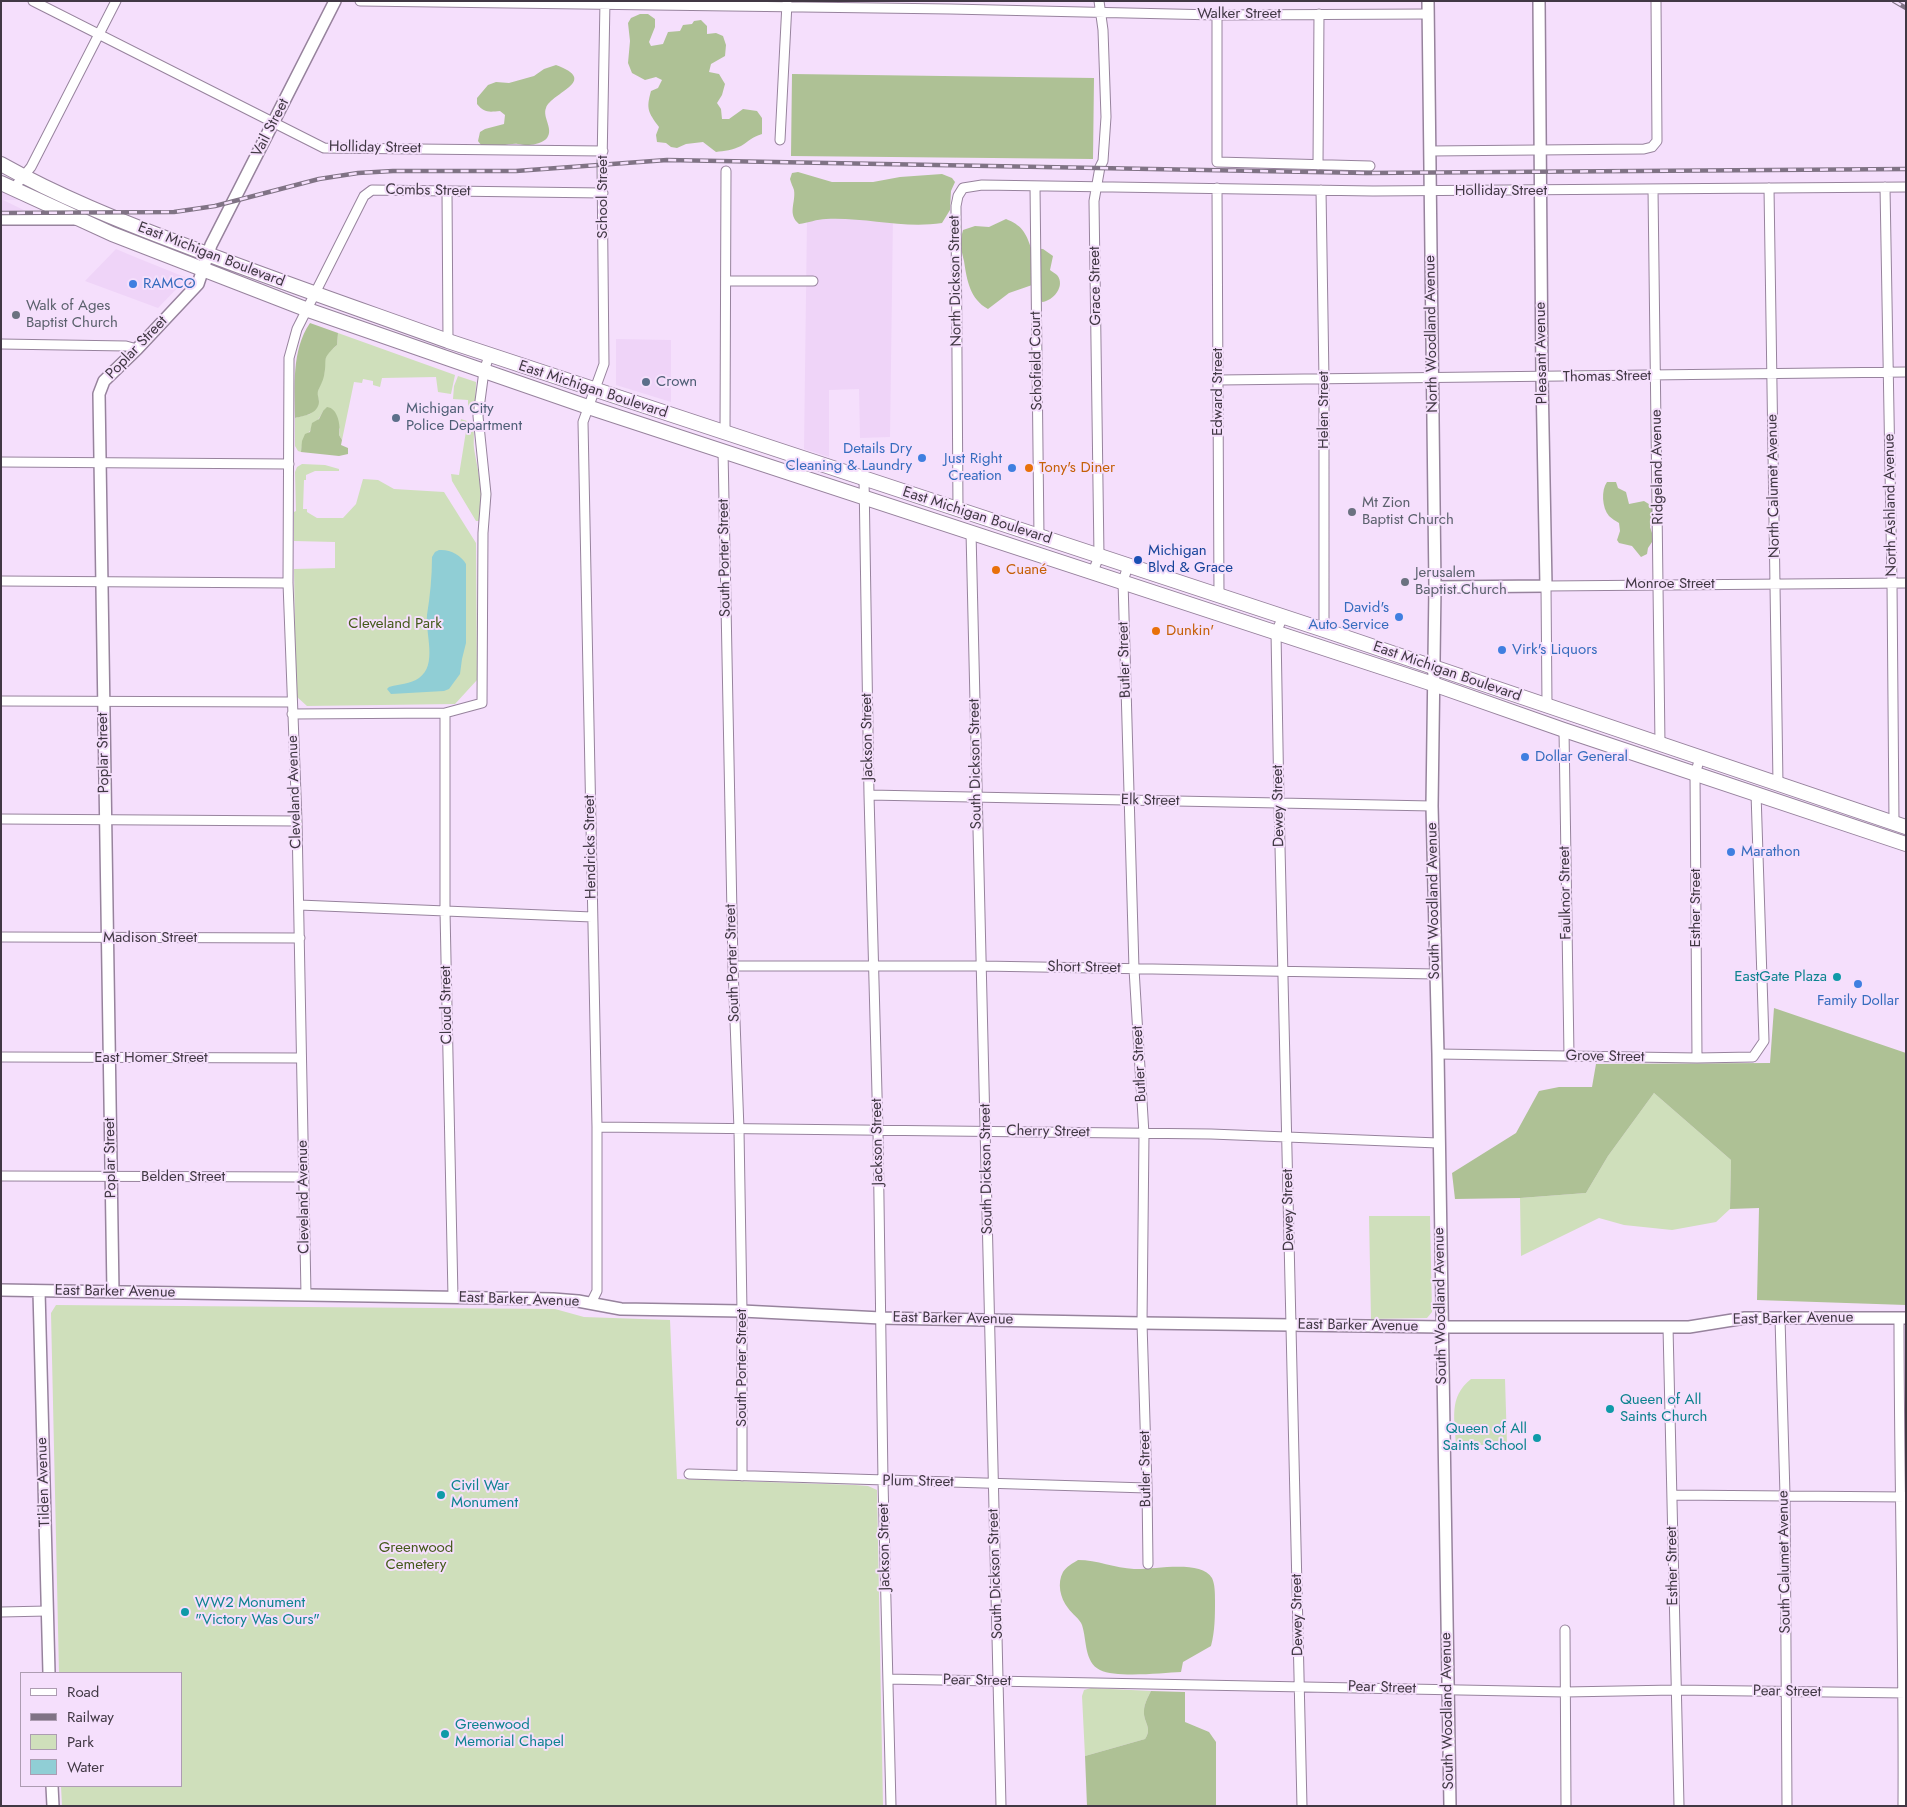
<!DOCTYPE html>
<meta charset="utf-8">
<style>
body{margin:0}
#map{position:relative;width:1907px;height:1807px;overflow:hidden;background:#f5dffc;font-family:Jost,sans-serif}
canvas{display:block}
.frame{position:absolute;inset:0;border:2px solid #413844;pointer-events:none}
.legend{position:absolute;left:20px;top:1672px;width:162px;height:115px;box-sizing:border-box;background:#f5dffc;border:1px solid #ad9cb2;margin:0;padding:6px 9px;list-style:none;font-size:15px;color:#413844}
.legend li{display:flex;align-items:center;gap:10px;height:25px}
.legend b{width:25px;border:1px solid #ad9cb2}
</style>
<div id="map">
<canvas width="1907" height="1807"></canvas>
<div class="frame"></div>
<ul class="legend">
<li><b style="height:6px;background:#fff"></b>Road</li>
<li><b style="height:6px;background:#807385"></b>Railway</li>
<li><b style="height:14px;background:#cfdfbb"></b>Park</li>
<li><b style="height:14px;background:#90ced5"></b>Water</li>
</ul>
</div>
<script>
const ctx = document.querySelector('canvas').getContext('2d');
ctx.lineJoin = 'round';
function fillPath(path, color) {
  ctx.fillStyle = color;
  ctx.fill(path, 'evenodd');
}
function trace(path, color, width, dash) {
  ctx.strokeStyle = color;
  ctx.lineWidth = width;
  ctx.lineCap = dash ? 'butt' : 'round';
  ctx.setLineDash(dash || []);
  ctx.stroke(path);
}
function write(font, color, halo, rows, align = 'center') {
  ctx.font = font + ' Jost,sans-serif';
  ctx.lineWidth = 4;
  ctx.setLineDash([]);
  ctx.textBaseline = 'middle';
  ctx.strokeStyle = halo;
  ctx.fillStyle = color;
  for (const [text, x, y, turn = 0] of rows) {
    ctx.save();
    ctx.translate(x, y);
    ctx.rotate((+turn || 0) * Math.PI / 180);
    ctx.textAlign = isNaN(turn) ? turn : align;
    if (halo) ctx.strokeText(text, 0, 0);
    ctx.fillText(text, 0, 0);
    ctx.restore();
  }
}
const built = new Path2D(`
 M1,188L21,200H3L36,216H1Z
 M893,216L890,437L860,438L859,389L829,390V457L804,449L807,218Z
 M116,249L135,257L187,278L158,308L85,281Z
 M616,339L671,340V402L616,385Z`);
const green = new Path2D(`
 M338,333L455,375L451,394L438,392L436,377L382,378L380,387L373,385V381L363,379L362,383L354,382L342,440L339,435L340,429L323,411C316,426 302,436 301,452L298,451L295,446V418L310,414L319,402L317,393L324,375L325,360L327,354L337,345Z
 M458,376L476,382L475,409L468,408V400L453,399L454,386Z
 M461,419L470,422C476,429 473,440 474,448C476,463 488,511 479,521H476L452,481L451,474L459,475L467,425L460,424Z
 M302,464L325,465L339,469V471H315L306,475V480H304L303,509H307V512L317,518H343L356,504L363,479L378,480L394,489L444,492L476,543L477,680L455,704L307,706L296,696L294,569L335,568V542L294,541V512L296,511L295,472L297,467Z
 M1654,1093L1731,1160L1730,1209L1716,1222L1672,1230L1624,1225L1599,1218L1521,1256L1520,1198L1586,1193L1608,1156Z
 M1369,1216H1430L1432,1312L1427,1318L1371,1319Z
 M56,1305L555,1309L584,1317L670,1320L677,1479L855,1485L868,1486L877,1490L883,1806H62L61,1786H181V1673H59L51,1313Z
 M1471,1379H1505L1507,1444L1456,1446C1455,1420 1448,1397 1471,1379Z
 M1091,1688L1151,1691C1148,1697 1144,1704 1144,1711C1143,1722 1153,1728 1145,1739L1085,1756L1082,1696L1084,1690Z`);
const forest = new Path2D(`
 M640,14H648L655,19V27L649,42L651,46L663,44L668,32L680,31L683,25L692,24L694,21L701,20L707,26V34L716,33L723,36L726,45L725,56L711,64L709,72L719,74L725,84L722,95L717,103L721,109L722,119H729L743,109L757,111L762,118V134C752,137 749,141 741,146C733,150 724,151 716,152L703,142L686,144L677,148L671,147L666,143L657,142L656,135L659,127C648,112 646,109 651,91L658,88L662,80L656,77L645,80L632,73L628,63L630,41L628,23L631,18Z
 M556,65C600,81 552,92 546,108C542,117 554,129 547,138C544,142 535,145 529,145C526,146 522,144 518,144C508,143 497,148 487,147C483,147 481,145 478,141L480,132L485,129L504,124L505,115L500,111C489,112 484,113 477,104V98L488,85L496,82L509,83L534,76L544,69Z
 M792,74L1094,78L1093,159L791,156Z
 M798,172L832,182H873L900,177L942,174L952,178L955,182L951,191L950,210L942,223C903,229 865,217 826,219C817,219 808,223 799,224C787,214 796,203 794,190C793,187 791,183 790,179L792,173Z
 M1006,219C1021,225 1026,232 1031,248L1043,249L1053,256L1050,270C1052,272 1055,273 1057,275C1066,286 1053,301 1042,302L1035,284L1009,293L988,309C970,299 967,281 964,261C961,247 959,245 963,230L975,226L989,227Z
 M310,323L338,333L337,345C320,360 328,358 324,376C323,381 320,386 318,391C317,395 319,398 319,402C318,414 304,416 295,418C295,387 291,351 310,323Z
 M327,407C338,408 341,426 339,435L342,440L341,445L348,448V454L339,456L301,452L302,441L305,434L310,432L312,423L319,419L323,411Z
 M1607,482H1616L1618,488L1626,492L1629,504L1644,501L1652,506L1653,515L1650,527L1654,539L1648,548L1647,554L1641,557L1632,546L1619,543L1617,540L1620,531L1619,523C1616,521 1612,519 1609,516C1602,508 1601,490 1607,482Z
 M1774,1008L1906,1053V1305L1757,1300L1759,1208L1730,1209L1731,1160L1654,1093L1608,1156L1586,1193L1520,1198L1455,1199L1452,1173L1516,1133L1539,1091L1559,1087H1592L1596,1064L1770,1063Z
 M1078,1560C1097,1560 1115,1568 1134,1569C1153,1570 1201,1559 1212,1578C1215,1584 1215,1594 1215,1601C1215,1616 1215,1631 1211,1646L1183,1662L1181,1672C1162,1673 1116,1678 1100,1670C1084,1662 1087,1640 1082,1625C1080,1619 1072,1614 1068,1608C1060,1598 1057,1583 1063,1572C1066,1567 1073,1563 1078,1560Z
 M1151,1691L1185,1692V1722L1209,1732L1216,1742V1806H1087L1085,1756L1145,1739C1153,1728 1143,1722 1144,1711C1144,1704 1148,1697 1151,1691Z`);
const water = new Path2D(`
 M439,550C450,549 461,555 466,564V643L462,659L460,674L449,689L444,691L391,694L387,689L389,687C398,684 411,684 419,678C438,665 425,633 427,615C430,596 432,577 432,557L435,552Z`);
const minor = new Path2D(`
 M33,1L324,148L603,151
 M360,1L950,9L1217,15L1428,14
 M1217,15V162L1370,166
 M780,140L787,3
 M1430,151L1644,149L1652,147L1657,141L1656,1
 M1318,165L1319,14
 M1035,186L1039,537
 M1885,187L1892,583L1894,822
 M1217,188L1219,596
 M1769,188L1778,784
 M13,189L31,167L116,1
 M1653,189L1660,744
 M1321,190L1324,380V630
 M447,191L448,341
 M726,281H813
 M1,344L126,346L137,349
 M1219,380L1906,372
 M725,433L726,171
 M723,450L733,966L739,1130L742,1311V1476
 M1,462L289,464
 M864,478L869,795L878,1131L883,1481L891,1806
 M958,510L956,206L958,196L963,188L982,185L1373,191L1906,187
 M971,532L1001,1806
 M1128,566L1123,581L1134,969L1144,1134L1142,1323L1147,1488L1148,1564
 M1093,572L1099,556L1094,201L1100,167L1103,161L1106,117L1103,30L1099,1
 M1,581L288,583
 M1283,617L1276,632L1279,803L1302,1806
 M1,701L292,702
 M1547,705L1546,586L1906,583
 M445,713V911L453,1297
 M292,714L445,713L482,703L483,533L486,494L478,416L484,371L489,356
 M1564,730L1569,1056
 M869,795L1432,806
 M1,819L297,821
 M299,905L592,917
 M1,937L300,938
 M733,966H982L1436,974
 M1438,1054L1697,1058L1753,1057L1764,1041L1756,793
 M1,1057L301,1058
 M1697,1058L1695,774L1700,758
 M597,1127L1211,1134L1438,1143
 M1,1176L304,1177
 M306,1295L297,821L288,583L289,358L297,329L364,196L372,190L603,193
 M591,1303L597,1291V1127L583,422L604,364L602,164L605,1
 M1780,1318L1785,1495L1787,1806
 M1899,1318C1899,1481 1904,1643 1903,1806
 M1668,1327L1679,1806
 M689,1474L1147,1488
 M1672,1495L1906,1497
 M1,1612L47,1611
 M1565,1630L1566,1806
 M888,1679L1565,1692L1675,1690L1906,1693`);
const tertiary = new Path2D(`
 M1428,1L1435,587L1432,806L1438,1054L1450,1806
 M1,219H77
 M1435,587L1546,586L1542,377L1539,1
 M1,1290L553,1299L578,1301L621,1309L742,1311L881,1318L1142,1323L1442,1327H1689L1745,1318H1906
 M39,1291L49,1673
 M113,1292L99,394L104,381L137,349L198,284L211,245L335,1
 M52,1786L53,1806`);
const primary = new Path2D(`
 M1,164C58,196 120,221 181,244C269,278 359,309 448,341L1324,630L1906,827
 M1,183L112,234L308,310L588,407L1433,684L1564,730L1906,844`);
const rail = new Path2D(`
 M1894,1L1906,8
 M1,213L174,212L215,206L319,179L358,173L393,171H516L667,160L1366,173L1906,169`);
const markers = [
 [133,284,5,"#3f7fe0"],
 [16,315,5,"#6b7280"],
 [646,382,5,"#5c6f8a"],
 [396,418,5,"#5c6f8a"],
 [922,458,5,"#3f7fe0"],
 [1012,468,5,"#3f7fe0"],
 [1029,468,5,"#e8710a"],
 [1352,512,5,"#6b7280"],
 [1138,560,5,"#1a4fb4"],
 [996,570,5,"#e8710a"],
 [1405,582,5,"#6b7280"],
 [1399,617,5,"#3f7fe0"],
 [1156,631,5,"#e8710a"],
 [1502,650,5,"#3f7fe0"],
 [1525,757,5,"#3f7fe0"],
 [1731,852,5,"#3f7fe0"],
 [1837,977,5,"#0f9aa8"],
 [1858,984,5,"#3f7fe0"],
 [1610,1409,5,"#0f9aa8"],
 [1537,1438,5,"#0f9aa8"],
 [441,1495,5,"#0f9aa8"],
 [185,1612,5,"#0f9aa8"],
 [445,1734,5,"#0f9aa8"]
];
const streetNames = [
 ["Walker Street",1239,14],
 ["Vail Street",271,128,-63],
 ["Holliday Street",375,148,1],
 ["Combs Street",428,191,1],
 ["Holliday Street",1501,191],
 ["School Street",603,197,-90],
 ["East Michigan Boulevard",211,255,21],
 ["North Dickson Street",956,281,-91],
 ["Grace Street",1096,286,-91],
 ["North Woodland Avenue",1432,334,-91],
 ["Poplar Street",137,348,-46],
 ["Pleasant Avenue",1542,353,-91],
 ["Schofield Court",1037,361,-91],
 ["Thomas Street",1607,377,-1],
 ["East Michigan Boulevard",593,390,18],
 ["Edward Street",1218,392,-90],
 ["Helen Street",1324,410,-90],
 ["Ridgeland Avenue",1658,467,-91],
 ["North Calumet Avenue",1774,486,-91],
 ["North Ashland Avenue",1891,505,-91],
 ["East Michigan Boulevard",977,516,18],
 ["South Porter Street",725,558,-91],
 ["Monroe Street",1670,584],
 ["Butler Street",1125,660,-92],
 ["East Michigan Boulevard",1447,672,19],
 ["Jackson Street",868,737,-91],
 ["Poplar Street",104,753,-91],
 ["South Dickson Street",976,764,-91],
 ["Cleveland Avenue",295,792,-92],
 ["Elk Street",1150,801,1],
 ["Dewey Street",1279,806,-91],
 ["Hendricks Street",591,847,-91],
 ["Faulknor Street",1566,893,-91],
 ["South Woodland Avenue",1434,901,-91],
 ["Esther Street",1696,908,-90],
 ["Madison Street",150,938],
 ["South Porter Street",733,963,-92],
 ["Short Street",1084,968,1],
 ["Cloud Street",447,1005,-91],
 ["Grove Street",1605,1057,1],
 ["East Homer Street",151,1058],
 ["Butler Street",1140,1064,-93],
 ["Cherry Street",1048,1132,1],
 ["Jackson Street",878,1142,-91],
 ["Poplar Street",111,1158,-91],
 ["South Dickson Street",987,1169,-91],
 ["Belden Street",183,1177],
 ["Cleveland Avenue",304,1197,-91],
 ["Dewey Street",1289,1210,-91],
 ["East Barker Avenue",115,1292,1],
 ["East Barker Avenue",519,1300,2],
 ["South Woodland Avenue",1441,1306,-91],
 ["East Barker Avenue",953,1319,1],
 ["East Barker Avenue",1793,1319,-1],
 ["East Barker Avenue",1358,1326,1],
 ["South Porter Street",742,1368,-90],
 ["Butler Street",1146,1469,-91],
 ["Tilden Avenue",44,1482,-92],
 ["Plum Street",918,1482,1],
 ["Jackson Street",885,1547,-91],
 ["South Calumet Avenue",1785,1562,-91],
 ["Esther Street",1673,1566,-91],
 ["South Dickson Street",996,1574,-92],
 ["Dewey Street",1298,1615,-91],
 ["Pear Street",977,1681,1],
 ["Pear Street",1382,1688,2],
 ["Pear Street",1787,1692,1],
 ["South Woodland Avenue",1448,1711,-91]
];
const shopNames = [
 ["RAMCO",143,284],
 ["Details Dry",912,449,"right"],
 ["Cleaning & Laundry",912,466,"right"],
 ["Just Right",1002,459,"right"],
 ["Creation",1002,476,"right"],
 ["David's",1389,608,"right"],
 ["Auto Service",1389,625,"right"],
 ["Virk's Liquors",1512,650],
 ["Dollar General",1535,757],
 ["Marathon",1741,852],
 ["Family Dollar",1858,1001,"center"]
];
const worshipNames = [
 ["Walk of Ages",26,306],
 ["Baptist Church",26,323],
 ["Mt Zion",1362,503],
 ["Baptist Church",1362,520],
 ["Jerusalem",1415,573],
 ["Baptist Church",1415,590]
];
const serviceNames = [
 ["Crown",656,382],
 ["Michigan City",406,409],
 ["Police Department",406,426]
];
const foodNames = [
 ["Tony's Diner",1039,468],
 ["Cuané",1006,570],
 ["Dunkin'",1166,631]
];
const transitNames = [
 ["Michigan",1148,551],
 ["Blvd & Grace",1148,568]
];
const parkNames = [
 ["Cleveland Park",395,624],
 ["Greenwood",416,1548],
 ["Cemetery",416,1565]
];
const cultureNames = [
 ["EastGate Plaza",1827,977,"right"],
 ["Queen of All",1620,1400],
 ["Saints Church",1620,1417],
 ["Queen of All",1527,1429,"right"],
 ["Saints School",1527,1446,"right"],
 ["Civil War",451,1486],
 ["Monument",451,1503],
 ["WW2 Monument",195,1603],
 ["\"Victory Was Ours\"",195,1620],
 ["Greenwood",455,1725],
 ["Memorial Chapel",455,1742]
];
fillPath(built, '#efd4f8');
fillPath(green, '#cfdfbb');
fillPath(forest, '#aec195');
fillPath(water, '#90ced5');
trace(minor, '#97839d', 11);
trace(tertiary, '#97839d', 14);
trace(primary, '#97839d', 16);
trace(minor, '#fff', 9);
trace(tertiary, '#fff', 11);
trace(primary, '#fff', 14);
trace(rail, '#807385', 4.5);
trace(rail, '#f5dffc', 2.5, [8]);
for (const [x, y, r, color] of markers) {
  const dot = new Path2D();
  dot.arc(x, y, r, 0, 2 * Math.PI);
  ctx.fillStyle = color;
  ctx.fill(dot);
  trace(dot, '#f5dffc', 2);
}
write('15px', '#413844', '#f5dffc', streetNames);
write('15px', '#366cbe', '#f5dffc', shopNames, 'left');
write('15px', '#5b616d', '#f5dffc', worshipNames, 'left');
write('15px', '#4e5e75', '#f5dffc', serviceNames, 'left');
write('15px', '#c56008', '#f5dffc', foodNames, 'left');
write('15px', '#164399', '#f5dffc', transitNames, 'left');
write('15px', '#445a1a', '#f5dffc', parkNames);
write('15px', '#0d838f', '#f5dffc', cultureNames, 'left');
</script>
